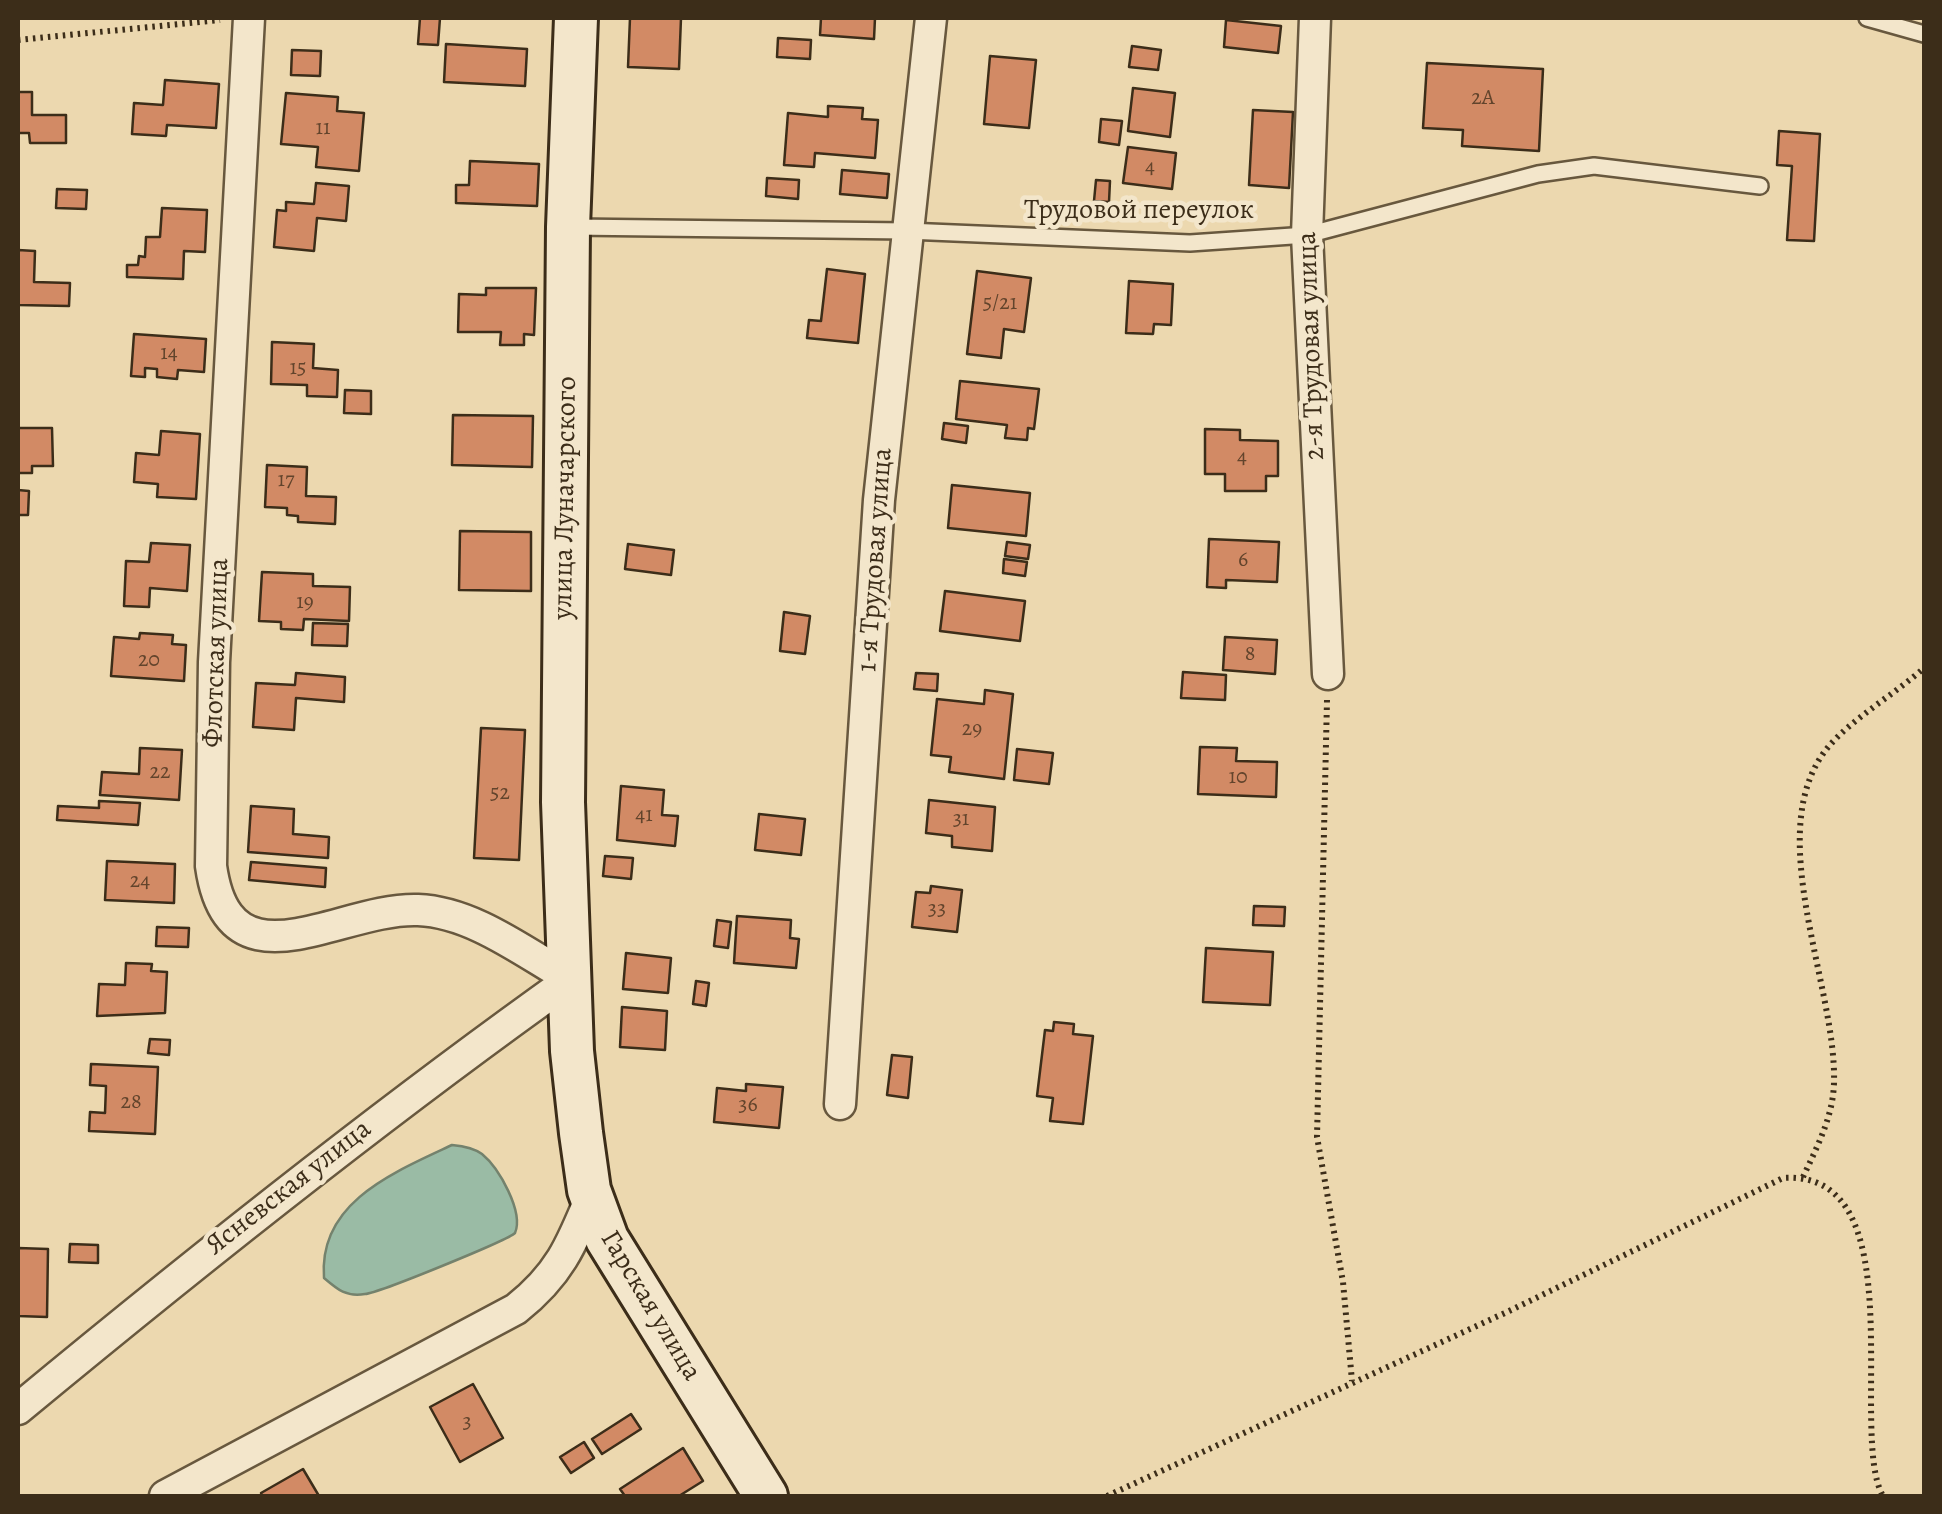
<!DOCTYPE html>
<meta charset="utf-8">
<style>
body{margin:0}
#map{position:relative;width:1942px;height:1514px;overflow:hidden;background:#ecd8af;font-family:Alegreya,serif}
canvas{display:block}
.frame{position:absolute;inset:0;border:20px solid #3c2d19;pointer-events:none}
</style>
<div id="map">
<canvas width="1942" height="1514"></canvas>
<div class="frame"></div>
</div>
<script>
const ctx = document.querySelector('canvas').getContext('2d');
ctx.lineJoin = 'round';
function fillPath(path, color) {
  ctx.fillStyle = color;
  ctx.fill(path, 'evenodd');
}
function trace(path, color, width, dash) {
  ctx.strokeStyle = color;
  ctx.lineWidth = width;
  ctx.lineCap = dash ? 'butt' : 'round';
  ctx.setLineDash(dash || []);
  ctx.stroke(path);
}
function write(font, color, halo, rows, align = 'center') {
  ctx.font = font + ' Alegreya,serif';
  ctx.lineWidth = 9;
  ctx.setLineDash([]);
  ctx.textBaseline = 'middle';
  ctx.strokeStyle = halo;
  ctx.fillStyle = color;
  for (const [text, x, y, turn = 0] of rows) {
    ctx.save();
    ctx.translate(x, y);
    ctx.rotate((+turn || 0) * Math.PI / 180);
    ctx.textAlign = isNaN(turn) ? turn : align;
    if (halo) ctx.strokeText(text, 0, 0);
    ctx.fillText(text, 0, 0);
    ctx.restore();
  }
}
const water = new Path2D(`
 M452,1145C462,1146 474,1148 482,1154C499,1168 524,1212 515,1233C508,1240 379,1293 365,1294C346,1297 338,1290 324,1278C318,1203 392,1173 452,1145Z`);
const building = new Path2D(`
 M420,18H440L438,45L418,44Z
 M630,18H681L679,69L628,67Z
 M821,18H875L874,39L820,35Z
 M1226,20L1281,26L1278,53L1224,47Z
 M778,38L811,40L810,59L777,57Z
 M446,44L527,49L525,86L444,82Z
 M1132,46L1161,50L1158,70L1129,67Z
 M292,50L321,51L320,76L291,75Z
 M990,56L1036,60L1029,128L984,124Z
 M1427,63L1543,69L1539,151L1462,146L1463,130L1423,128Z
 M165,80L219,84L216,128L167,125L166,136L132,134L134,103L163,105Z
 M1133,88L1175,93L1170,137L1128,131Z
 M18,92H32V115H66V143H30L29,133H18Z
 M286,93L338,97L337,111L364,113L359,171L316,167L318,147L281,144Z
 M828,106L863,108L862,119L878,120L875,158L815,153L814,167L784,165L788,113L828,117Z
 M1253,110L1293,112L1289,188L1249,185Z
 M1101,119L1122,121L1119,145L1099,142Z
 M1779,131L1820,134L1814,241L1787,240L1792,166L1777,165Z
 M1128,147L1176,153L1172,189L1123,183Z
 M470,161L539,164L537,206L456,203V185H469Z
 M842,170L889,174L887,198L840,194Z
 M767,178L799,180L798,199L766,196Z
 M1096,180L1110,181L1109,202L1094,201Z
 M316,183L349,186L346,221L317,218L314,251L274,247L277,210L286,211V202L314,204Z
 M57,189L87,190L86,209L56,208Z
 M162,208L207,210L205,252L184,251L183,279L127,277V265H138L139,256L145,257L146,237H160Z
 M18,250L35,251L34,282L70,283L69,306L18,305Z
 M827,269L865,274L858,343L807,338L809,320L821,321Z
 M977,271L1031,278L1024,332L1004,329L1001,358L967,354Z
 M1129,281L1173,284L1171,325L1154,324L1153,334L1126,333Z
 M486,288H536L534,335L524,334V345H500L501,332H458L459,294L486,295Z
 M134,334L206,339L204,372L178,370L177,379L157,377V369L145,368V377L131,376Z
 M272,342L314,344L313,368L338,370L337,397L307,396V385L271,384Z
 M960,381L1039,389L1034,429L1028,428L1027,440L1005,438L1007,425L956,419Z
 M345,390L371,391V414L344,413Z
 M453,415L533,416L532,467L452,465Z
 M944,423L968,426L966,443L942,439Z
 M18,428H52L53,466H32V473H18Z
 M1205,429L1240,430V440L1278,441V476H1266V491H1225V474H1205Z
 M161,431L200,434L196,499L157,497L158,484L134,482L136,453L159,455Z
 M267,465L307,467L306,496L336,497L335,524L298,522V516L287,515V508L265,507Z
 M952,485L1030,493L1026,536L948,528Z
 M18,490L29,491L28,515H18Z
 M460,531L531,532V591L459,590Z
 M1209,539L1279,542L1277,582L1226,580V588L1207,587Z
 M1007,542L1030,545L1028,559L1005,556Z
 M151,543L190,545L187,591L150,588L149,607L124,606L126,561L149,562Z
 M628,544L674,550L671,575L625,569Z
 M1004,559L1027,562L1025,576L1003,573Z
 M262,572L313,574V586L350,587L349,621L304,619L303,630L281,629V622L259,621Z
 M945,591L1025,601L1020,641L940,631Z
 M784,612L810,616L805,654L780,651Z
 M313,623L348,624L347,646L312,645Z
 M140,633L173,635L172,644L186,645L184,681L111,676L114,637L139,639Z
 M1225,637L1277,640L1275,674L1223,670Z
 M1183,672L1226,675L1225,700L1181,698Z
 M296,673L345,677L344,702L296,698L294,730L253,727L256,683L295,685Z
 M916,673L938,674L937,691L914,689Z
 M985,690L1013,694L1004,779L949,772L951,757L931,755L937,699L984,704Z
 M481,728L525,730L519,860L474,858Z
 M1200,747L1237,748L1236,761L1277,762L1276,797L1198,794Z
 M140,748L182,750L179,800L100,795L102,772L139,774Z
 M1017,749L1053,753L1049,784L1014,780Z
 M621,786L664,790L662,815L678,816L675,846L617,840Z
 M929,800L995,807L992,851L952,847V836L926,833Z
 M99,801L140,803L138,825L57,820L58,806L99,808Z
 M251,806L294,809L293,834L329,837L328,858L248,852Z
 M759,814L805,819L801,855L755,850Z
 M605,856L633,858L631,879L603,876Z
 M107,861L175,864L174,903L105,900Z
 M251,862L326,868L325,887L249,880Z
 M931,886L962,890L957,932L912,927L916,892L930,893Z
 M1254,906L1285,907L1284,926L1253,925Z
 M737,916L791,920L790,938L799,939L796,968L734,963Z
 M717,920L731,922L728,948L714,946Z
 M157,927L189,928L188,947L156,946Z
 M1206,948L1273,952L1270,1005L1203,1002Z
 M626,953L671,958L668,993L623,989Z
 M126,963L152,964L151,971L167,972L165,1013L97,1016L99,984L125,985Z
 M696,981L709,983L706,1006L693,1004Z
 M622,1007L667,1011L665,1050L620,1047Z
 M1054,1022L1074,1024L1073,1034L1093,1036L1083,1124L1050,1121L1053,1098L1037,1096L1045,1030L1053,1031Z
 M150,1039L170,1040L169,1055L148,1053Z
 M892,1055L912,1057L908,1098L887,1095Z
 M91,1064L158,1067L155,1134L89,1131L90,1112L105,1113L106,1086L90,1085Z
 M746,1084L783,1087L779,1128L714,1122L717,1088L746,1091Z
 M70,1244L98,1245V1263L69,1262Z
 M18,1248L48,1249L47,1317L18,1316Z
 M473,1384L503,1438L460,1462L430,1407Z
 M631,1414L641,1429L602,1454L592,1439Z
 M584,1442L594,1458L571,1473L560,1457Z
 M683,1448L703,1481L679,1496H625L620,1489Z
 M303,1469L319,1496H263L261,1493Z`);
const path = new Path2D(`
 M18,40L220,20
 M1327,700L1317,1137L1343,1282L1352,1381
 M1803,1177C1817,1147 1833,1117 1834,1083C1837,985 1759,829 1829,746C1852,719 1896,693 1924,668
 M1107,1496L1507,1312L1783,1178C1918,1169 1847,1434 1883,1496`);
const service = new Path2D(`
 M1867,18L1924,34
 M572,227L907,231L1190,243L1307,235L1538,174L1594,166L1760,186`);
const minor = new Path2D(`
 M1315,18L1307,235L1328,674
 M840,1104L879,500L931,18
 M18,1409C198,1260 380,1115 571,979C525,953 473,912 418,910C339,907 229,994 211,866L214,662L249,18
 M165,1496L516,1309C559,1275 571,1246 591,1197`);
const secondary = new Path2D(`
 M576,18L568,227L563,802L572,1051L581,1133L589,1190L607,1239L766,1496`);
const numberNames = [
 ["2А",1483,99],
 ["11",323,129],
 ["4",1150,168],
 ["5/21",1000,304],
 ["14",169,354],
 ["15",298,369],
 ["4",1242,458],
 ["17",286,481],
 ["6",1243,561],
 ["19",305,603],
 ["8",1250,655],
 ["20",149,661],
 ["29",972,730],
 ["22",160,773],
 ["10",1238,778],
 ["52",500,794],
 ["41",644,816],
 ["31",961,820],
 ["24",140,882],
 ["33",937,910],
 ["28",131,1103],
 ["36",748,1106],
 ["3",467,1423]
];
const streetNames = [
 ["Трудовой переулок",1139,211],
 ["2-я Трудовая улица",1312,346,-92],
 ["улица Луначарского",566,498,-89],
 ["1-я Трудовая улица",876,560,-86],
 ["Флотская улица",217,653,-88],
 ["Ясневская улица",289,1188,-38],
 ["Гарская улица",650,1306,59]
];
fillPath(water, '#9abba5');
trace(water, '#74826d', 2.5);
fillPath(building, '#d28a65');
trace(building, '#3c2d19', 2.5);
trace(service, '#68583e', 20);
trace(minor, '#68583e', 35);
trace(secondary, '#3c2d19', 48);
trace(path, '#3c2d19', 6, [2.5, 5]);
trace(service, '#f3e6cb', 15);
trace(minor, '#f3e6cb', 30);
trace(secondary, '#f3e6cb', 42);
write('22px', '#62442c', null, numberNames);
write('28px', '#3c2d19', '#f3e6cb', streetNames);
</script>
